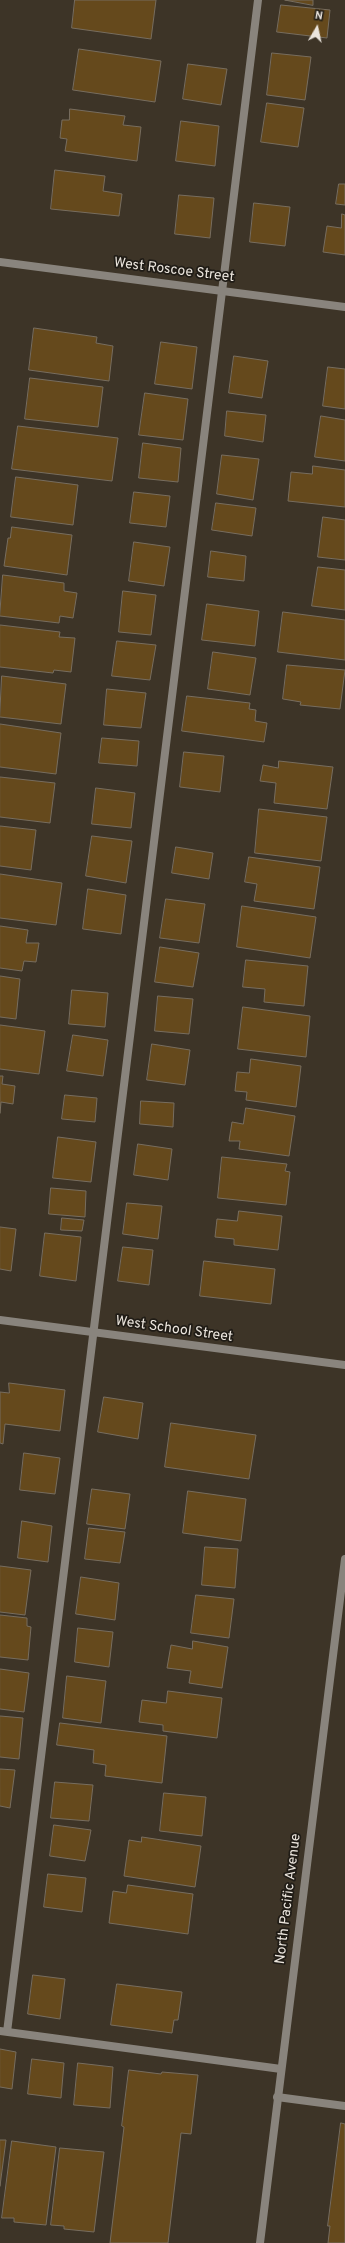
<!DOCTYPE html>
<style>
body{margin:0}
#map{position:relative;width:345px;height:2243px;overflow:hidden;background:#3d3427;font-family:Overpass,sans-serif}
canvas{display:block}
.north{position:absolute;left:297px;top:8px;width:40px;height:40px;-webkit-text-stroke:3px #201c16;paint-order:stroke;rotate:9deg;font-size:11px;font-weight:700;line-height:16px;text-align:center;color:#ebe5dd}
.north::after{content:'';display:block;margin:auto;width:14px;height:18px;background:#ebe5dd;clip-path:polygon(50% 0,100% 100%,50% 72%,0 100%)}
</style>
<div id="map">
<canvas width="345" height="2243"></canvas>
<div class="north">N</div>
</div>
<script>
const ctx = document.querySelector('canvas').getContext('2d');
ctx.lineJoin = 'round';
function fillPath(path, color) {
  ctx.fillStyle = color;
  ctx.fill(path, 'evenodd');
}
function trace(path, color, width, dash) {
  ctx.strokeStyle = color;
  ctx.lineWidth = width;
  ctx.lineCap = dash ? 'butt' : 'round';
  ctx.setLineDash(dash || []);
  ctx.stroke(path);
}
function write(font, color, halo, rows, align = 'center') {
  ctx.font = font + ' Overpass,sans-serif';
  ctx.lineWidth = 3.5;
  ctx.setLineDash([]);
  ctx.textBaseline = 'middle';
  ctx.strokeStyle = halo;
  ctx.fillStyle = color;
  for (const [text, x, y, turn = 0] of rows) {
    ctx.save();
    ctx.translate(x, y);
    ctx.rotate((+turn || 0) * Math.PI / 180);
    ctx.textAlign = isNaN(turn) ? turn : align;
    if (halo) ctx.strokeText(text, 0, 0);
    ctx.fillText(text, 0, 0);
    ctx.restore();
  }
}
const building = new Path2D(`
 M75,0H156L151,39L72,28Z
 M285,0H313V5Z
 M281,5L330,10L327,38L277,32Z
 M79,49L161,61L155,102L73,90Z
 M272,53L311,57L305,100L267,95Z
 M188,64L227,69L221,105L183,99Z
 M267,103L304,108L298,147L261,142Z
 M70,109L125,116L123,125L141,127L137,161L65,151L67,139L60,138L62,120H69Z
 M181,121L219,126L215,166L176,161Z
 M55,170L105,176L103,191L122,194L119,216L51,209Z
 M339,184H345V205L336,204Z
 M179,195L214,198L210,238L175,234Z
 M254,203L290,207L285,246L250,242Z
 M342,214L345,215V255L323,252L327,226L341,228Z
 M34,328L97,337L96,343L113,346L109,381L29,370Z
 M161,342L197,347L192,389L155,384Z
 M234,356L268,361L262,398L229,393Z
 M328,367L345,369V409L323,406Z
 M30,378L103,387L98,427L25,419Z
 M145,393L188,399L183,440L139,435Z
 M227,411L266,415L263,442L225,436Z
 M321,416L345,420V461L315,457Z
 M18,426L118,438L112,481L12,469Z
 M143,443L181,448L178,482L139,478Z
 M222,455L259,459L253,500L217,494Z
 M313,466L345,470V507L288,501L291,472L312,474Z
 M16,477L78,485L73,525L11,517Z
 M134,492L170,496L166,527L130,523Z
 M216,503L256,508L252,536L212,530Z
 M323,517L345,520V560L318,557Z
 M12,527L72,535L67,575L4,566L8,538H10Z
 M134,542L170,547L164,586L129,581Z
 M211,551L246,556L244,581L208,577Z
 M318,567L345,570V610L312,606Z
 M3,575L64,583V591L77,593L73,618L60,616L59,623L0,616Z
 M123,591L156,595L151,635L119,632Z
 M207,604L259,611L255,646L202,640Z
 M283,612L345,620V660L278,652Z
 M0,625L60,632L59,637L75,638L71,672L54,670L53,673L0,667Z
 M117,641L156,645L150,680L112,676Z
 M213,652L256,658L250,695L208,689Z
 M287,665L345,670L340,709L300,705L301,702L283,699Z
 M2,676L66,684L61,724L0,717Z
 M107,689L146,693L141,728L104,725Z
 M187,696L250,703L249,709L256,710L255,721L267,723L264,742L182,731Z
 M0,724L61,733L56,774L0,767Z
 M102,738L139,741L137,766L99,763Z
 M184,752L224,756L220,792L180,787Z
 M279,761L333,767L327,809L274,803L276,783L260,781L263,765L278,768Z
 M0,777L55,783L50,823L0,817Z
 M96,788L135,793L131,828L92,824Z
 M259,809L327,817L321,861L255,853Z
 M0,826L36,830L31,870L0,866Z
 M92,836L132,841L126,883L86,876Z
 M176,847L213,853L209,879L172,873Z
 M249,857L320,867L314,909L254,901L257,884L245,882Z
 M0,874L62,883L56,925L0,918Z
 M88,889L126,895L121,934L83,929Z
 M166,899L205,904L199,943L160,938Z
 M242,906L316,917L310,958L237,947Z
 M0,926L28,930L26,943H39L36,962L24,961L22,971L0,968Z
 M160,947L199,953L193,987L155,982Z
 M246,960L308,966L304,1006L264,1002L265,989L243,987Z
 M0,976L20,979L16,1019L0,1017Z
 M72,990L108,993L105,1027L69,1024Z
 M158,996L193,999L189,1034L155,1031Z
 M243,1007L310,1016L306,1057L238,1049Z
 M0,1025L45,1031L39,1074L0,1069Z
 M73,1035L108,1040L103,1076L67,1071Z
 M152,1044L190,1050L185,1085L147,1080Z
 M251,1059L301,1066L296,1107L246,1100L247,1092L235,1091L237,1072L249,1073Z
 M0,1076H3L2,1084L15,1086L13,1104L1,1102L0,1113Z
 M65,1095L97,1098L95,1122L62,1119Z
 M141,1101L174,1103L173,1127L140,1124Z
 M246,1108L295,1116L289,1156L239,1149L240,1141H229L232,1122L243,1124Z
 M58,1137L96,1142L91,1182L53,1178Z
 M138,1144L172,1149L168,1180L134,1175Z
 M222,1157L287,1164L285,1171L290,1172L286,1205L218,1198Z
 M51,1188L86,1191L85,1217L49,1214Z
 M127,1203L162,1206L158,1239L123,1234Z
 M239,1211L282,1216L278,1250L234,1245V1239L215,1237L217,1219L237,1221Z
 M62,1218L84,1220L82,1231L61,1230Z
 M0,1227L16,1229L11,1271L0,1269Z
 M45,1233L81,1237L76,1281L40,1276Z
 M123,1247L153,1250L149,1285L118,1281Z
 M204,1261L275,1269L271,1304L200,1296Z
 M9,1383L65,1390L60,1431L5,1424L3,1444L0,1443V1392L9,1393Z
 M104,1397L143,1403L138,1439L98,1432Z
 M171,1423L256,1435L249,1479L165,1467Z
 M24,1453L60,1458L55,1494L20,1490Z
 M92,1489L130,1494L125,1529L87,1524Z
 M188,1491L246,1499L241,1541L183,1533Z
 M22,1521L52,1526L48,1562L18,1558Z
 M89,1528L125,1532L120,1563L85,1559Z
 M205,1547L238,1549L235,1588L202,1585Z
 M0,1566L31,1570L25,1615L0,1612Z
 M81,1577L119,1583L115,1620L76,1614Z
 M196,1595L234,1599L229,1638L191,1633Z
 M0,1615L27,1618V1626L31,1627L28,1660L0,1657Z
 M78,1628L113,1632L109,1667L75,1662Z
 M193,1641L228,1647L222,1688L189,1683L191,1671L167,1668L171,1645L192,1649Z
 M0,1669L29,1673L24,1712L0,1709Z
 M67,1676L106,1681L101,1723L63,1718Z
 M168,1691L222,1698L217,1738L163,1731V1725L139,1722L142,1700L166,1703Z
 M0,1716L23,1718L19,1759L0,1757Z
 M60,1723L167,1736L162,1783L105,1776L106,1765L93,1763L94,1750L57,1745Z
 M0,1769L15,1770L10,1808L0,1806Z
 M55,1782L93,1785L89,1821L51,1818Z
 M164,1793L206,1797L202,1836L160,1831Z
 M54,1825L91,1830L85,1861L50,1856Z
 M142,1837L201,1846L195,1887L124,1876L129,1840L141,1842Z
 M48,1874L86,1878L82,1912L44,1907Z
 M128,1885L193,1894L188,1934L109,1923L113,1891L126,1893Z
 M33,1975L65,1979L60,2019L28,2014Z
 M117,1984L182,1992L178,2020H174L172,2033L111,2025Z
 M0,2049L16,2052L12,2089L0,2087Z
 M32,2059L64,2063L61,2098L28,2094Z
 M78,2063L113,2067L110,2108L74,2105Z
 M129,2070L161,2074L162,2072L198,2075L191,2134L181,2133L168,2243H110L124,2127L122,2126Z
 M341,2123L345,2124V2243H328L330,2226H328Z
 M0,2140H6L0,2186Z
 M12,2141L56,2147L46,2225L14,2222V2218H2Z
 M60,2148L104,2152L94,2232L64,2229V2226L51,2225Z`);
const service = new Path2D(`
 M0,2031L281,2069
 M7,2032L258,0
 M277,2097L345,2106`);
const minor = new Path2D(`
 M0,262L345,307
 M0,1320L345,1365
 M260,2243L345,1559`);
const streetNames = [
 ["West Roscoe Street",174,271,7],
 ["West School Street",174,1330,8],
 ["North Pacific Avenue",289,1899,-83]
];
fillPath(building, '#65491c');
trace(building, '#776d5f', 1);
trace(service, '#89847d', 8);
trace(minor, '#89847d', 8);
write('14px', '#ebe5dd', '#201c16', streetNames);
</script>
